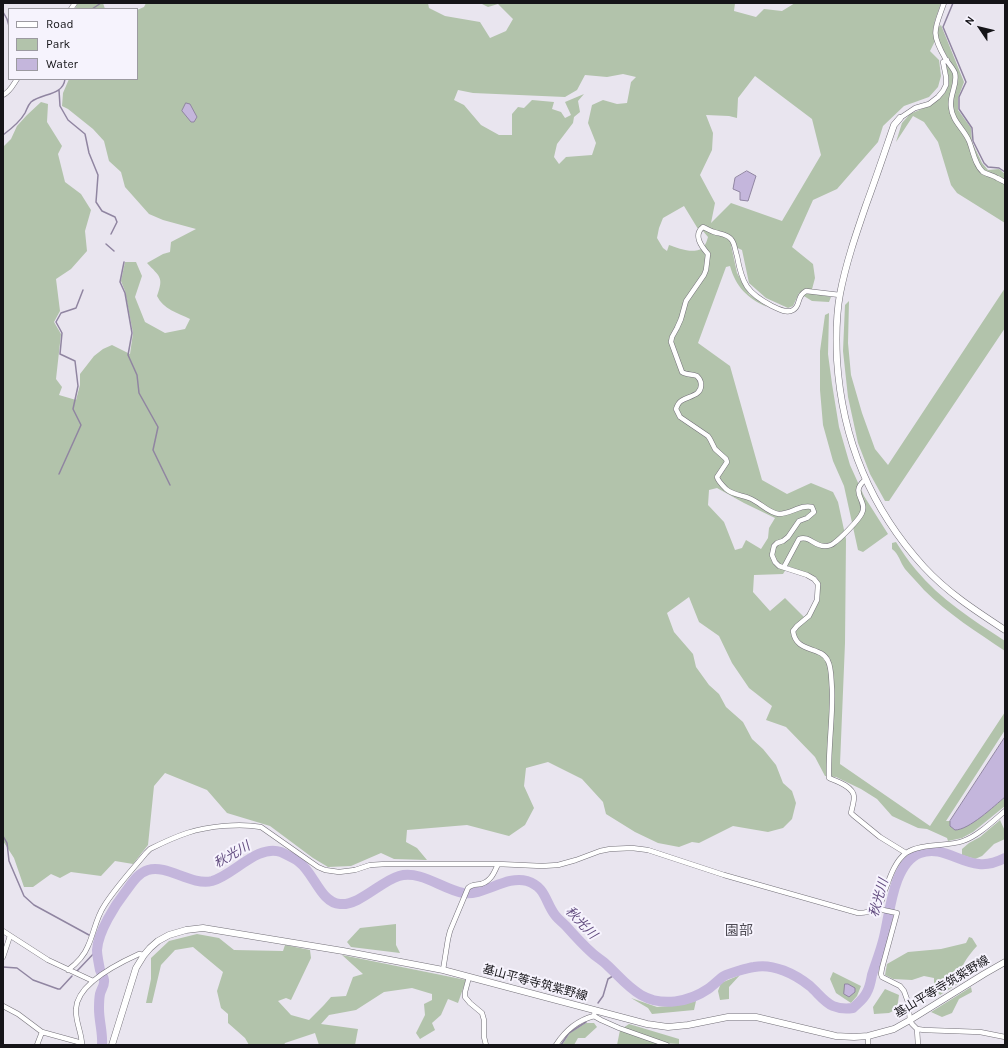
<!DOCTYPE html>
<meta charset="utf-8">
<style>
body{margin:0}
#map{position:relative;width:1008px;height:1048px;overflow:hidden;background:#e9e5ef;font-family:Karla,sans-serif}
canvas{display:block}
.frame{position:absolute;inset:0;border:4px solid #151418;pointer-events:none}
.legend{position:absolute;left:8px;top:8px;width:130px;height:72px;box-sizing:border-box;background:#f6f3fd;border:1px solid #9c9aa1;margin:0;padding:5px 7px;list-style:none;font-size:12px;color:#151418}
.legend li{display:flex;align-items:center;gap:8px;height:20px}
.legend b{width:20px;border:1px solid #9c9aa1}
.north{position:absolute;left:960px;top:8px;width:40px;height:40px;-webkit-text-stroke:3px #f6f3fd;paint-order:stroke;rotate:305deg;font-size:11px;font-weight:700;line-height:16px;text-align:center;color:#151418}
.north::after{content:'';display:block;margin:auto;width:14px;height:18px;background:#151418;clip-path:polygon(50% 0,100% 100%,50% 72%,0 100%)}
</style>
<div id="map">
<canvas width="1008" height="1048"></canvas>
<div class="frame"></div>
<ul class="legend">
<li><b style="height:5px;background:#fff"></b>Road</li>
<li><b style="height:11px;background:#b2c3ab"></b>Park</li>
<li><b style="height:11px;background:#c4b6dc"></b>Water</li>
</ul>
<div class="north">N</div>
</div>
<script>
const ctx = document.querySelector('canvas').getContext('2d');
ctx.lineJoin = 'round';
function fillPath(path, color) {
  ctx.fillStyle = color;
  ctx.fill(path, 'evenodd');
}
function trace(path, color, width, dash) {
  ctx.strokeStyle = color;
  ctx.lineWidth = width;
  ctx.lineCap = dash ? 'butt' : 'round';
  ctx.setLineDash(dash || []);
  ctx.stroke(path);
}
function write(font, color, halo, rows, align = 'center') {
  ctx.font = font + ' Karla,"Noto Sans JP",sans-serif';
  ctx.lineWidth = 4;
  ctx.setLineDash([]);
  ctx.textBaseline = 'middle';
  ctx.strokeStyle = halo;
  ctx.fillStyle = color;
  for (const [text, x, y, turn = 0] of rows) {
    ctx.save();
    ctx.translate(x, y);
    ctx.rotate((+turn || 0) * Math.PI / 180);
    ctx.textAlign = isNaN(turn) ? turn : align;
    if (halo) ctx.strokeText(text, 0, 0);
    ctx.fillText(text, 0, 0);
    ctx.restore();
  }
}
const green = new Path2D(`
 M78,3H103L105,9H75Z
 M146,3H428L429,8L445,16L480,22L490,38L506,31L513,19L498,4L488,7L480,3H735L734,11L756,17L764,9L782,11L795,3H941L935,20L933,30L935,41L930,51L939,60L941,76L938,87L929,97L904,106L883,126L878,142L837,189L813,200L792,247L813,264L815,278L811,293L831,297L829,302L812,301L799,293L793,306L788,308L766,298L749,283L742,250L731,245L737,273L749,294L767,307C747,298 736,287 730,266L726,267L698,343L730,366L762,480L787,494L811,483L833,492L838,502L846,539L845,643L840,764L930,826L1005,712V730L946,821H950V826L981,817L1005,797V806L973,832L962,838L948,841L947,838L927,829L918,828L892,816L877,799L861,789L836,777L825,776L815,757L786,727L766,720L772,706L749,688L732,663L719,636L699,622L689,597L667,613L674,632L693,654L696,667L709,685L719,694L726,707L743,722L752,739L763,749L776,765L783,783L792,791L796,803L792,819L783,828L768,832L733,826L699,843L692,842L679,847L658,843L635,832L606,814L603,802L582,779L548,762L526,768L524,786L534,808L525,825L509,836L467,825L407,830L406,842L417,848L427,860L394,859L381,853L351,866L328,867L313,858L270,826L227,813L207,790L165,773L154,786L148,845L133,864L115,861L101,876L71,872L60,878L51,874L33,887H24L14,858L3,841V147L11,139L17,126L27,115L41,102L48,104L47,122L62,146L58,154L65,182L81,194L91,210L85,231L87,251L71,269L56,279L60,311L54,322L61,334L56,379L62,387L59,395L76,400L80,385V374L94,356L103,349L112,345L130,354L133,333L125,291L121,281L125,262H136L142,276L135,297L145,322L165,333L185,329L190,319C178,313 163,309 157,296C164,277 160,277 147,263L163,254L170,252L171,242L196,229L163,220L149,214L125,187L121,172L109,161L104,141L93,129L68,109L62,106L63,93L69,79H137V10L144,7ZM623,74L636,77L631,82L627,103L617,104L603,100L592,105L588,123L596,143L592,155L566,157L559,164L554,157L557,144L573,123L574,117L580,112L578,101L584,94L565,102L571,115L565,118L561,112L552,109L554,102L532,100L524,108L518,107L512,114V135H499L481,125L464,105L454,100L458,90L473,93L565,97L577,90L585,75L607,77ZM755,76L812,119L821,155L782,221L731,203L711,223L715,203L700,175L712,150L713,133L706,115L729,116L737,118L738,98ZM684,206L698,229L703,231L708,237C707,240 706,244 704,246C697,256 678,248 669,245L667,251L663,248L657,238L659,228L663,218ZM717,488L744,503L775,518L769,528L768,538L761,549L746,540L742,548L735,550L724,522L708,505L709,490ZM788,566L816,577L820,583L818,600L804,617L785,598L770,611L753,592L754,575L783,574Z
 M941,25L964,82L958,98V110L971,128L972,142L982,163L988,170L999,169L1005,174V223L957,193L951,185L938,142L924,122L913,116L896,142L902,123L910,114L931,105L944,94L949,84L946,64L949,60L938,40L937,28Z
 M1005,288V328L889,501H885L870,474L858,443L848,397L843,351L845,305L849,301L848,343L851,375L862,413L875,449L888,465Z
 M829,313L828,354L832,384L839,427L850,465L864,496L888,534L863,552L858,550L844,486L833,461L823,425L820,390V351L825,315Z
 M896,542C902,551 908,561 916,570C940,599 973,620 1005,641V651C977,632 948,614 924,590C918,583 911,576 905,569C900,562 899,554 892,549V543Z
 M1000,820L1005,831V839L994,844L982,856L975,859L962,855V849L969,843L980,837Z
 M396,924V945L400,953L351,947L347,942L360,928Z
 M197,934L219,938L234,950L283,951L285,945L310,950L311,958L291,1000L286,998L278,1001L291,1015L309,1020L324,1005L331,997L346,996L353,977L363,974L342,955L466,980L458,1003L448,999L441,1015L432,1023L435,1030L420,1039L416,1033L425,1015L424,1004L432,1000V994L412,988L384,992L356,1010L329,1015L321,1024L358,1029L355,1045H319L315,1033L285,1043L284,1045H249L245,1038L228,1023V1014L221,1008L217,991L223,972L193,947L175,950L161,965L152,1003H146L151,979V958L169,941Z
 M969,937L972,938L977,946C968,956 958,968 959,983L940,995L934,988V978L924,976L912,980L893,979L885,975L887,964L908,952L941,949L966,943Z
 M833,972L861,986L857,996L851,1003L836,993L830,979Z
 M740,975L729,987V999L720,1000L718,991L721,983Z
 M971,987L972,992L959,999L952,1013L942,1017L931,1012Z
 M885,989L899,995L897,1009L889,1013L874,1014L873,1007Z
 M631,998L657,1007L680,1005L696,1001L694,1010L652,1014L648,1008Z
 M586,1023H594L597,1027L585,1038H578L574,1045H562L570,1033Z
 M629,1024L679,1039V1044L664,1043L663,1045H617L620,1030Z`);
const water = new Path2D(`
 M186,103L190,104L197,117L194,122H191L182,111Z
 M747,171L756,176L748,201L740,200V192L733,189L735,178Z
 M1005,737V797C994,806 969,830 955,830L950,826V821Z
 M845,984H848L855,988V992L849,997L844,994Z`);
const stream = new Path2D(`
 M953,3L943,27L966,82L959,97V109L972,128L973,141L984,163L988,167L999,168L1005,172
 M92,9L101,3
 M3,12L7,19L9,26
 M59,90L60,106L68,120L85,134L89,153L98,175L96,202L102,211L115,217L117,222L111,234
 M3,135C11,129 20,122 25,113C27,109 28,105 31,102C42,93 63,96 65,79
 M106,244L114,251
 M124,262L120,282L125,293L132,333L128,355L137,375L139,393L158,427L153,450L170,485
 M59,474L81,425L73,409L78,386L75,361L60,354L62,333L56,322L61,313L76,308L83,290
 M3,836L7,843L9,861L24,896L34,905L89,935
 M96,938L100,939
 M3,967L17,968L33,980L58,989H60L72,976
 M77,971L97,950
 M598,1003L603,996L608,979L616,974
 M561,1045L569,1033L586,1022`);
const river = new Path2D(`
 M102,1045C103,1033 99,1021 99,1009C99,1005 99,999 100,994C101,989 105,985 104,980C104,977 101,973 100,970C99,964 97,956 97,950C98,932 115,905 126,891C132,883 138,873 148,870C167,864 191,886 212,881C234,875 257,844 281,852C285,854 296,859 299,862C314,873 321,903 340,904C359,906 381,881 399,876C421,870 442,889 463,893C484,896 506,875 527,881C546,887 545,902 555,915C558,919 563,923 566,926C574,935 582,944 591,952C596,957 602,960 607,965C618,975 627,987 641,995C662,1007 689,1002 708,989C714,985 719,979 724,976C729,973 748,968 754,967C773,963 795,974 810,986C818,993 824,1002 833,1006C840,1009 846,1009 853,1008C858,1003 864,999 867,992C870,987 871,980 872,975C876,962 881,950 884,937C890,913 893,863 920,853C941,845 958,862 979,864C987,865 997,862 1005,858`);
const street = new Path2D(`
 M944,3C935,29 930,32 945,58C948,63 953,68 955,73C958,85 949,95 951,107C952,121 964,129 969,141C973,151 975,165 983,172C988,175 993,175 997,178C1000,179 1002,181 1005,182
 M71,9L75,3
 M3,95C10,92 13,85 17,79
 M900,118L915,108L929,104L938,97L943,91L946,85V77L943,62L947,60
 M840,295L806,291C796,296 801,306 793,310C787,314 778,309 772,306C747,293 742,284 737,256C735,251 735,243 731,239C727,234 720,234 714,232C711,231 707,229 703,227C693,235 701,246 708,254L706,270L704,275L686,301L681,319L677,328L672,337L671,342L682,372C686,375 692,374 697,376C699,378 701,381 701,384C702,396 688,396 681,401C678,403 677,406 676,409L680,417L708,436L710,439L715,449L726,459L727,462L717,477C718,481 723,486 726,489C733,495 742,495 749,498C760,502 768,513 779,514C791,514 801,504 812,507L814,512L807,518L799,521L788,537L783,541L777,543L774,546L772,555L775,562L779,566L807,575L814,579L818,584L817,600L809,616L797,626L793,631C796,654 821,645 828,661C832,669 831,680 832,689C833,718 828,748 829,778C837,781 854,787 854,797C854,802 852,808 851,813L853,815L880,837L906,853
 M784,567L799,539C809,535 815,547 825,546C828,546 832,545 834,543C840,539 859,520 862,513C868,500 849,493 865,480
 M878,907L883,910L897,913L882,968L881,974L882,977L900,986L904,991L908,1002L910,1020L912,1024L917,1029L924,1030L980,1032L1005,1037
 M3,931L48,960L93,981
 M3,957L10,936
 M68,970C76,964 84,956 88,946C94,933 96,918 104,906C116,887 132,870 146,853L150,849C162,843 175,837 187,833C208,826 240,823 261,827L318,867L325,870L339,872L355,870L370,865L386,864H498L542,866L558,865L576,860L600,851L610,849L632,848L648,850L724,875L858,913C864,913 872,912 878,907C881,903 883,898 884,893C889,880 894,862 906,853C921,843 946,847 963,841C978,836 993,821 1005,811
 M443,970L448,939L450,931L468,888C472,884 476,885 481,884C491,881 494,873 498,864
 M469,977L465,992V997L470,1003L482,1013L484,1020V1037L486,1045
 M3,1006L18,1014L42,1032L37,1045
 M595,1010L594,1016L601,1020L619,1028L667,1045
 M917,1029L918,1045
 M42,1032L82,1043
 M82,1045C82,1033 75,1021 76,1009C77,984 119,963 139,954L144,955
 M556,1045C565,1031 578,1020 594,1016
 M868,1045V1036`);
const secondary = new Path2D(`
 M900,118L894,125C885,151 876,178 866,205C856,234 846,263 840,294C836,316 836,339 837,360C842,439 871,509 924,567C948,593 976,611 1005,630
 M112,1045L136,968L144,955L150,948L158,941L169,935L186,930L203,928L343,951L443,970L647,1024L668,1027L688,1025L728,1017H756L836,1036L854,1037L868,1036L894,1029L910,1020L984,974L1005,962`);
const streetNames = [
 ["基山平等寺筑紫野線",535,983,15],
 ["基山平等寺筑紫野線",942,987,-31]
];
const waterNames = [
 ["秋光川",232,855,-30],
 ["秋光川",879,898,-74],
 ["秋光川",581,923,46]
];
const quarterNames = [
 ["園部",739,931]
];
fillPath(green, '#b2c3ab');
fillPath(water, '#c4b6dc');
trace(water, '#9085a1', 1);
trace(stream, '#9085a1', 1.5);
trace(river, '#c4b6dc', 10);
trace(street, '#737078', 5.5);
trace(secondary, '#737078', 7);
trace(street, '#fff', 4.5);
trace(secondary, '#fff', 6);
write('12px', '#151418', '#f6f3fd', streetNames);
write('italic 13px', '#604a7e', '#f6f3fd', waterNames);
write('14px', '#4d4a53', '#f6f3fd', quarterNames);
</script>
